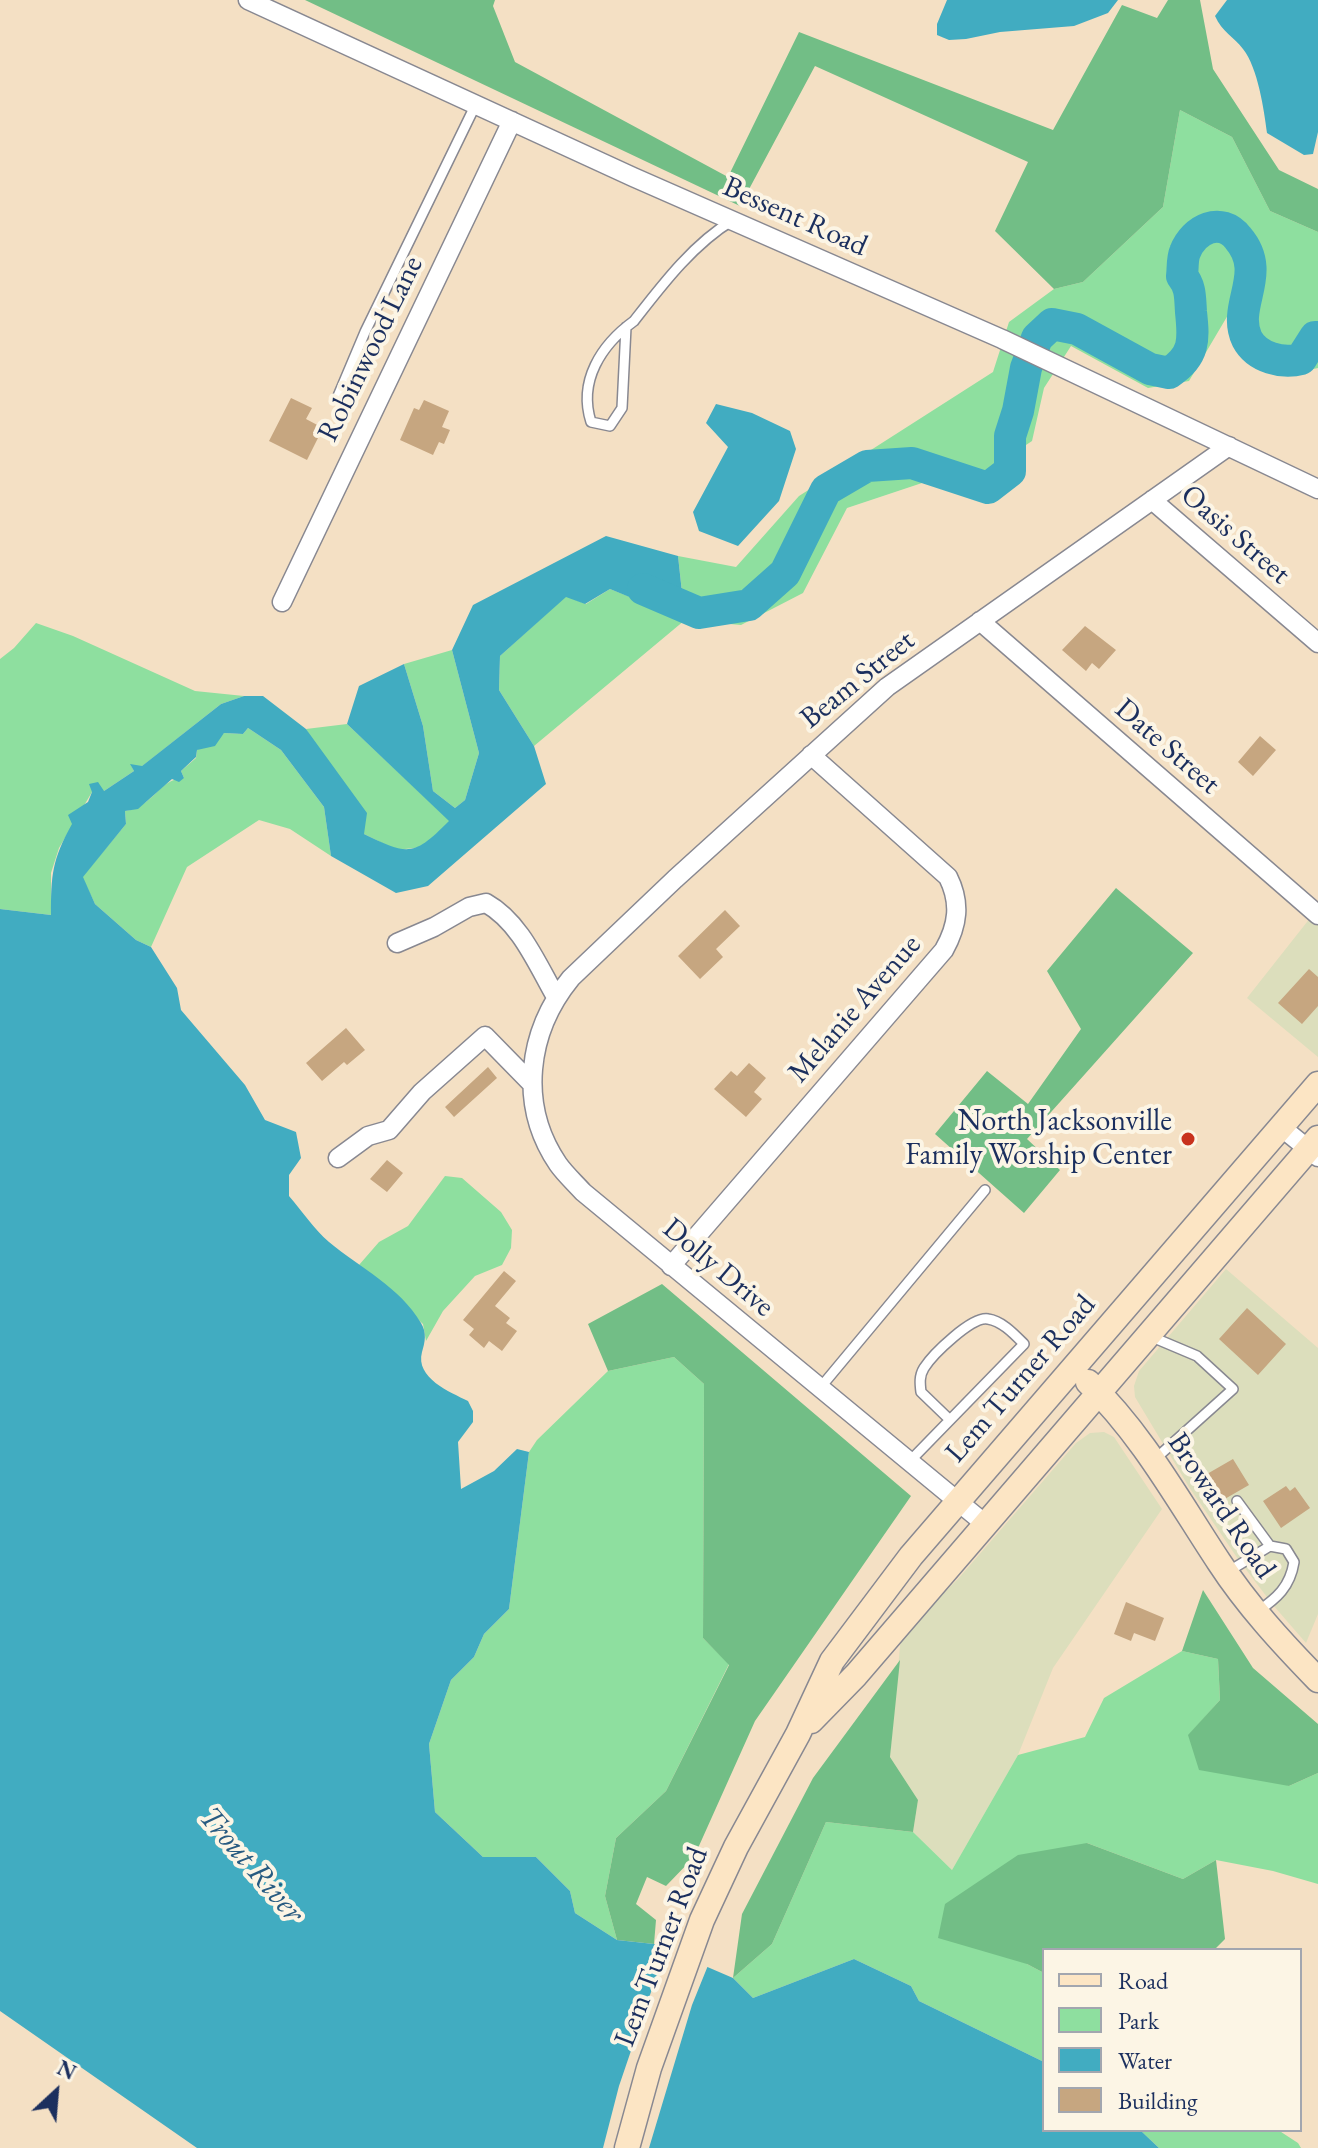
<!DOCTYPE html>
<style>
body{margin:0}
#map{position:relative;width:1318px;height:2148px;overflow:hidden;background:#f4e0c4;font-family:"EB Garamond",serif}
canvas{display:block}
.legend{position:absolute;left:1042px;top:1948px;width:260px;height:184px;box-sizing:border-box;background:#fcf5e5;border:2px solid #a2a6af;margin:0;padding:10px 14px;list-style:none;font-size:24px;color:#1b2f5e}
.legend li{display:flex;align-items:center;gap:16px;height:40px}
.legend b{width:40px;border:2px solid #a2a6af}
.north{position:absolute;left:16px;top:2052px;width:80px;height:80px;-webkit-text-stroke:6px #fcf5e5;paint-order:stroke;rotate:26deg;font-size:22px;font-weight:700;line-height:32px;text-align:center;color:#1b2f5e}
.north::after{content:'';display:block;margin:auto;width:28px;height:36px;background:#1b2f5e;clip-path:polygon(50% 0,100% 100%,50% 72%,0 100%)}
</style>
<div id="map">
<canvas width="1318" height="2148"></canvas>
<ul class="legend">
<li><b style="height:10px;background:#fce5c4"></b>Road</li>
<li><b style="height:22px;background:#8edf9f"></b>Park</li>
<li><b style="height:22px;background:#41acc1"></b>Water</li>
<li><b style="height:22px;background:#c6a680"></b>Building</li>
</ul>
<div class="north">N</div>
</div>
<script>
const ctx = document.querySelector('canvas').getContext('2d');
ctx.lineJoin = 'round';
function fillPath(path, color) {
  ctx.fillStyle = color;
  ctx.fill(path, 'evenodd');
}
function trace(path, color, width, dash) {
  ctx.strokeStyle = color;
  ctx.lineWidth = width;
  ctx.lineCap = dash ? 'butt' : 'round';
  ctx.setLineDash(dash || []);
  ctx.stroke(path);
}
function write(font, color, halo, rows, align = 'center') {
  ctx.font = font + ' "EB Garamond",serif';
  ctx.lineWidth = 8;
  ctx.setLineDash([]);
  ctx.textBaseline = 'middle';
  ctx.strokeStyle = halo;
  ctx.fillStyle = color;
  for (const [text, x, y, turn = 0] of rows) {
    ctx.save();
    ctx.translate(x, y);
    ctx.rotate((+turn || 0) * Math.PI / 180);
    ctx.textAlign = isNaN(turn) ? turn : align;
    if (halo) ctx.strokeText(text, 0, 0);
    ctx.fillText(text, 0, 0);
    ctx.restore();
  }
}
const built = new Path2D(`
 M1318,908V1057L1247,998Z
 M1226,1269L1318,1348V1614L1306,1643L1273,1605L1238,1559L1189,1487L1135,1397L1134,1386L1139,1371Z
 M1104,1432L1114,1437L1162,1509L1053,1668L1018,1755L952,1870L913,1832L918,1800L890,1757L901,1635L958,1579L1076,1443L1090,1433Z`);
const green = new Path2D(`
 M1180,110L1232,137L1270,211L1318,232V368L1295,373L1249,359L1228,315L1189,381L1148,388L1071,346L1044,388L1032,441L1020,449L1011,489L985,500L928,481L847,508L803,593L741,625L685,620L534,746L499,690L500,656L566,596L586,604L610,589L685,619L678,556L736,567L799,496L993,372L1009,322L1054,289L1083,282L1163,207Z
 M36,623L73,636L195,691L244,696L221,704L141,767L131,765L134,771L104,791L92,792L59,848L51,873V915L0,909V659L14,648Z
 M452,650L479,753L465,800L455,808L433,791L423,726L404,664Z
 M347,724L450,821L423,847L396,850L364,834L306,729Z
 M248,728L281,750L324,807L331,856L290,829L259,820L187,867L151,947L136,940L95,904L82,877L126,824L125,811C154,807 158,779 184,778L181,771L196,758L197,750L224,733L243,734Z
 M445,1176L462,1178L501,1212L512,1230L511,1248L502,1265L475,1276L443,1311L426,1341L423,1324L359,1265L379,1242L408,1226Z
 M674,1357L704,1384L703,1638L729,1664L666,1791L616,1838L605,1896L617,1940L575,1913L570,1891L536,1857H483L435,1812L429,1744L451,1680L474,1657L484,1634L509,1609L529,1452L537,1440L608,1371Z
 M1182,1651L1218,1659L1220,1700L1189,1735L1289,1786L1318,1773V1884L1273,1871L1216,1860L1183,1879L1087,1843L1027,1964L1044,1973V2062L919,2001L911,1986L854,1959L753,1998L733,1978L772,1944L826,1822L913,1832L952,1870L1018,1755L1085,1737L1104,1698Z
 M1140,2130H1278L1298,2143L1301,2148H1159Z`);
const forest = new Path2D(`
 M305,0H495L493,6L515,62L728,177L799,32L1053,130L1122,5L1157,18L1168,0H1200L1213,69L1279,170L1318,189V232L1270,211L1232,137L1180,110L1163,207L1083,282L1054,289L995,231L1028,162L815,66L740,206Z
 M1116,888L1193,953L1027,1139L1060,1170L1024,1213L935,1134L987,1071L1028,1104L1081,1029L1047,971Z
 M662,1284L911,1496L755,1721L694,1857L666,1886L647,1877L636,1904L656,1920L654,1944L617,1940L605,1896L616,1838L666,1791L729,1665L703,1638L704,1384L674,1357L608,1371L588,1324Z
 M1203,1590L1253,1668L1318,1724V1773L1289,1786L1199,1770L1188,1735L1220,1700L1218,1659L1182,1651Z
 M900,1660L890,1757L918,1800L913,1832L826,1822L772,1944L733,1978L742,1914L813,1778Z
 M1087,1843L1183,1879L1216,1860L1225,1939L1214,1950H1044V1973L1027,1964L938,1938L945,1904L1018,1855Z`);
const water = new Path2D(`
 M947,0H1118L1108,13L1074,26L1000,32L966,39L949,40L937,35V24Z
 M1227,0H1318V132L1313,154L1304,155L1267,133C1264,110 1258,68 1243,49C1234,37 1222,32 1215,16Z
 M716,404L752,413L790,431L796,449L779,501L738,546L699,531L693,512L728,447L706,423Z
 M606,536L678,556L685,620L610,589L585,604L566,597L500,656L499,690L534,746L546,784L428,886L396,893L331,856L324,807L281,750L248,728L243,734L224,733L215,746L197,750L196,757L181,771L184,778L179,782L172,779L138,809L125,811L126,824L83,877L95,904L136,940L151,947L177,988L181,1010L245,1085L265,1120L296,1132L301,1158L289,1175V1196C302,1211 314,1229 329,1242C360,1268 400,1287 421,1323C427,1333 425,1342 422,1352C415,1378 450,1392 468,1401L473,1411V1422L458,1442L461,1489L494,1471L517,1449L529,1452L509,1609L484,1634L474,1657L451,1680L429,1744L435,1812L483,1857H536L570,1891L575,1913L617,1940L654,1944L733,1978L753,1998L854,1959L911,1986L919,2001L1044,2062V2130H1140L1159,2148H197L0,2011V909L51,915C51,875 52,860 72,824L68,815L88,802L92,792L89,784L98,782L104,791L134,771L130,764L142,766L221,704L244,696H263L306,729L367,813L364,834C409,856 414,856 449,821L347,724L359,686L404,664L423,726L433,791L455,808L465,800L479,753L452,650L473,605Z`);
const pier = new Path2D(`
 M667,1945L709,1963L692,2005L649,2148H603L619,2086Z`);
const river = new Path2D(`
 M643,589L699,613L749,605L785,573L826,490L867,466L912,463L988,488L1010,471V436L1018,411L1026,368L1037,338L1052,324L1077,329L1150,369L1169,373C1195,356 1194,340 1191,312C1190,298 1191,287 1182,276C1183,269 1182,259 1185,252C1194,229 1221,216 1238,238C1269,274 1231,305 1247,339C1257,358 1283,364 1301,359L1315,337H1318`);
const building = new Path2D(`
 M291,398L312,408L306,419L323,428L307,460L269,441Z
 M424,400L449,411L442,427L450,430L444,444L439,442L433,455L400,440L414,408L419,410Z
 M1085,626L1116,650L1099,669L1092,663L1086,671L1062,650Z
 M1260,736L1276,750L1253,776L1238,762Z
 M725,910L740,926L716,949L723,957L700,979L678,956Z
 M1309,969L1318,977V1006L1302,1024L1278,1003Z
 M346,1028L365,1050L347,1065L344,1062L322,1081L306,1063Z
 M749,1063L766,1078L754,1092L762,1099L746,1117L714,1089L731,1071L737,1076Z
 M488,1067L497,1078L454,1117L445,1107Z
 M387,1160L403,1173L387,1192L370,1179Z
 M504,1271L516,1281L495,1306L510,1318L506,1323L517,1331L502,1351L489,1341L484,1348L469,1335L474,1329L463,1320Z
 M1247,1308L1286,1344L1258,1375L1219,1339Z
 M1233,1459L1249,1485L1223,1500L1207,1474Z
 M1286,1486L1290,1491L1295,1487L1310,1508L1281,1528L1263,1501Z
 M1126,1602L1164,1618L1155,1641L1134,1633L1131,1641L1114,1634Z`);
const service = new Path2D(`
 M626,327L622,408L610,426L591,422C578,381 601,345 634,321C662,285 693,244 733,220
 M338,396L365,332L476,104
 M1152,1337L1197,1356L1233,1389L1154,1460
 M820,1388L985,1190
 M909,1462L1024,1344C1014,1334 1002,1321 988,1319C972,1316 933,1354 924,1368C919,1376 920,1384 921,1392L950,1420
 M1229,1571L1270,1546L1237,1501
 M1257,1612C1277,1598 1290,1587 1294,1562L1286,1549L1270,1546`);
const minor = new Path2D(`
 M248,0L633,177L1002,339L1318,489
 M1152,500L1318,643
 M282,602L512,121
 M980,621L1318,915
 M397,943L434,927L469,907L486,903C520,922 537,964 556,997
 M1281,1127L1318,1157
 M338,1158L368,1136L389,1130L422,1092L485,1036L531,1083
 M671,1266L944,950C958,925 961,903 948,877L811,755
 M984,1523L583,1192C575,1183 565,1174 558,1164C518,1105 527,1032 571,978L675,879L887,687L1229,446`);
const secondary = new Path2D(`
 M1088,1382C1142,1434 1178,1500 1219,1562C1247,1605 1282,1643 1318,1680
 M811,1721L856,1675L1318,1138
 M627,2148L649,2068L702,1920L736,1847L798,1734L832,1661L911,1556L1318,1084`);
const markers = [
 [1188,1139,8,"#c8321e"]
];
const streetNames = [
 ["Bessent Road",795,217,24],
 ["Robinwood Lane",371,349,-64],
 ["Oasis Street",1235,535,41],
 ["Beam Street",858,680,-39],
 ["Date Street",1167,747,41],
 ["Melanie Avenue",855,1009,-49],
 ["Dolly Drive",718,1268,40],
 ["Lem Turner Road",1021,1379,-49],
 ["Broward Road",1221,1506,56],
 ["Lem Turner Road",662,1947,-69]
];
const poiNames = [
 ["North Jacksonville",1172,1122],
 ["Family Worship Center",1172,1156]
];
const waterNames = [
 ["Trout River",251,1865,49]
];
fillPath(built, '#dcdebc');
fillPath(green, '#8edf9f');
fillPath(forest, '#72be86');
fillPath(water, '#41acc1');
fillPath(pier, '#f4e0c4');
trace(river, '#41acc1', 32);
fillPath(building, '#c6a680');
trace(service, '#888891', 12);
trace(minor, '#888891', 21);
trace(secondary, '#888891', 27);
trace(service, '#fff', 9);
trace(minor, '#fff', 18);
trace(secondary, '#fce5c4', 24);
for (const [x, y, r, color] of markers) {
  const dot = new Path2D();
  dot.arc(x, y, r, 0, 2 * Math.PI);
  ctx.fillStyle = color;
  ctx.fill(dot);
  trace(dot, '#fcf5e5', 3);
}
write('30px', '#1b2f5e', '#fcf5e5', streetNames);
write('30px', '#1b2f5e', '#fcf5e5', poiNames, 'right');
write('italic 32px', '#285b81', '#fcf5e5', waterNames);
</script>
